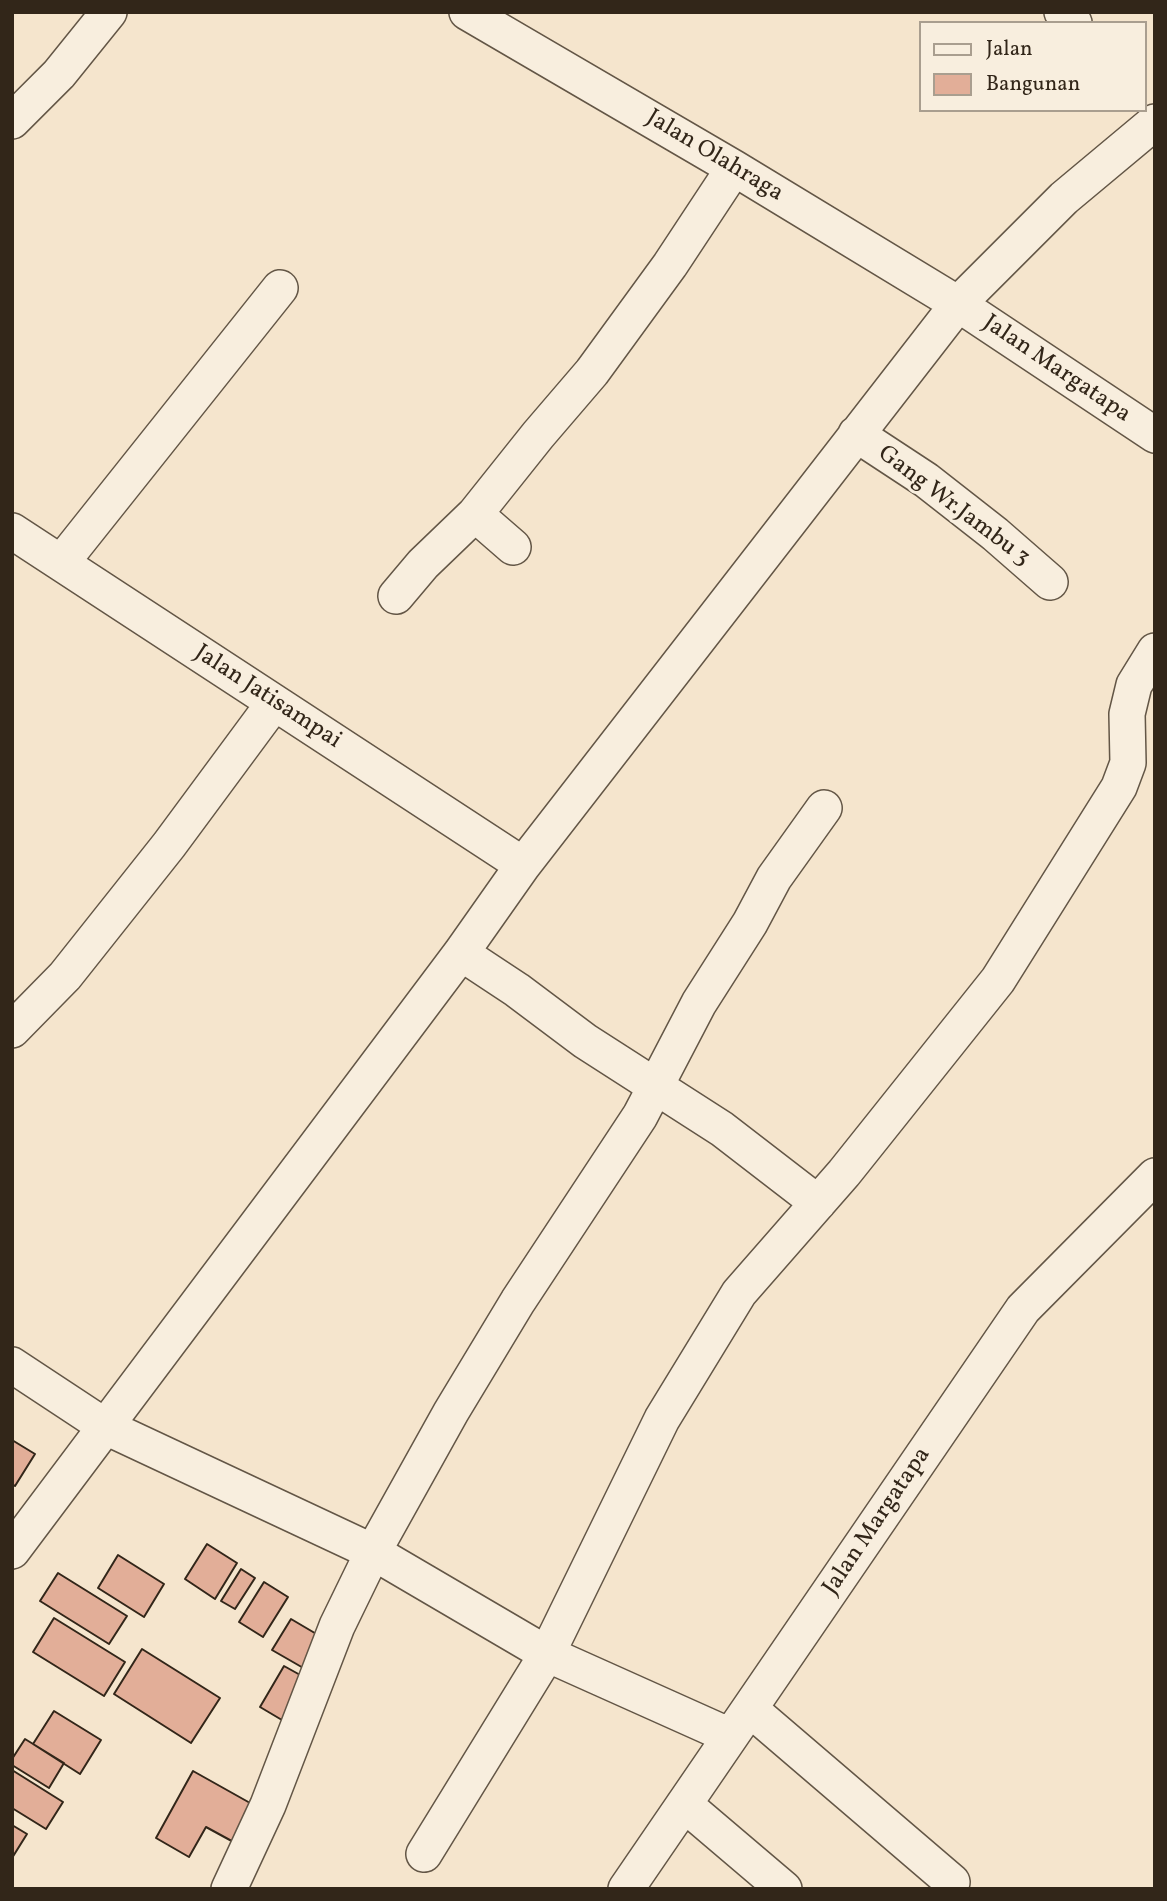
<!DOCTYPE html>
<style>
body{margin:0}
#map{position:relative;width:1167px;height:1901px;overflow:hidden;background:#f5e5cd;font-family:Vollkorn,serif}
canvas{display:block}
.frame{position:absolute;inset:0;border:14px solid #322619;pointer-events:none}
.legend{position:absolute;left:919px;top:21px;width:228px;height:91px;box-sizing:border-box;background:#f8eede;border:2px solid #a99e8f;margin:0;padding:9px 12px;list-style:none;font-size:21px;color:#322619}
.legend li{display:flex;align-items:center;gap:14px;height:35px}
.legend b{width:35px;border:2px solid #a99e8f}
</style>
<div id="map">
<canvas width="1167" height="1901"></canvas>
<div class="frame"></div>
<ul class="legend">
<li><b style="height:9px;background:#f8eede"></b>Jalan</li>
<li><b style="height:19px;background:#e2ae98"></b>Bangunan</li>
</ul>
</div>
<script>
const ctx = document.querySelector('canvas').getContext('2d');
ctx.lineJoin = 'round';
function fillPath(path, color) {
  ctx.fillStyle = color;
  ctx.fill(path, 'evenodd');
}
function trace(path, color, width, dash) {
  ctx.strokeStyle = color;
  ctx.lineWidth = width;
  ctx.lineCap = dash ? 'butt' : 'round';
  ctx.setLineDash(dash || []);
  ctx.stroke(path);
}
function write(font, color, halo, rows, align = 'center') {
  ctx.font = font + ' Vollkorn,serif';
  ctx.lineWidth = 6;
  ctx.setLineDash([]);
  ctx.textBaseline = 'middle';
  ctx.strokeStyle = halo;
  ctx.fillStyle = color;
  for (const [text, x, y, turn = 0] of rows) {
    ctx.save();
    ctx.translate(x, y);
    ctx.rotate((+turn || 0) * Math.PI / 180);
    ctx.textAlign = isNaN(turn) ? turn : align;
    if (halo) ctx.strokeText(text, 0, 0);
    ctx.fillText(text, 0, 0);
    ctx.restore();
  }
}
const building = new Path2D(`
 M12,1440L35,1454L15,1486L12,1484Z
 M207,1544L237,1563L215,1599L185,1579Z
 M118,1555L164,1584L144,1617L98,1588Z
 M241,1569L255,1578L235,1609L221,1601Z
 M58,1573L127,1616L109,1644L40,1601Z
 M264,1582L288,1597L263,1637L239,1622Z
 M54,1618L125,1662L104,1696L33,1652Z
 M291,1619L330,1642L312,1673L272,1650Z
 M142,1649L220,1698L191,1743L114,1694Z
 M284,1666L311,1681L287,1723L260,1707Z
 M54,1711L101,1740L80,1774L33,1744Z
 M25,1739L64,1763L49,1788L12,1765V1759Z
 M12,1770L63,1802L46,1829L12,1808Z
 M193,1771L259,1808L239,1845L206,1827L189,1857L156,1838Z
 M12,1825L27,1834L12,1858Z`);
const minor = new Path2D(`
 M467,12L734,168L958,304L1155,435
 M1062,12L1074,23
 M12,121L59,74L109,12
 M856,434L926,480L995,534L1050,582
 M475,514L513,547
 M12,531L523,865
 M61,563L280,288
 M396,596L423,564L475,514L538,435L592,372L670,265L734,168
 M461,953L517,990L585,1041L722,1129L818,1203
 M12,1030L65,976L169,845L274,703
 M12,1365L106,1427L373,1552L547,1654L730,1736
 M12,1551L461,953L523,865L958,304L1064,198L1155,122
 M750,1709L952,1882
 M684,1804L784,1889
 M424,1854L547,1654L662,1419L739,1293L844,1173L998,980L1119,787L1128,763L1127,714L1134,685L1155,651
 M229,1889L268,1805L337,1626L373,1552L451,1412L518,1301L640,1116L699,1003L750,923L774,878L824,808
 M626,1889L1023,1309L1155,1176`);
const streetNames = [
 ["Jalan Olahraga",714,157,31],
 ["Jalan Margatapa",1056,370,34],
 ["Gang Wr.Jambu 3",953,507,37],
 ["Jalan Jatisampai",267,698,33],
 ["Jalan Margatapa",878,1522,-56]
];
fillPath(building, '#e2ae98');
trace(building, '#322619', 2);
trace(minor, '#635646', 38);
trace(minor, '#f8eede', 35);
write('24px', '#322619', '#f8eede', streetNames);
</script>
